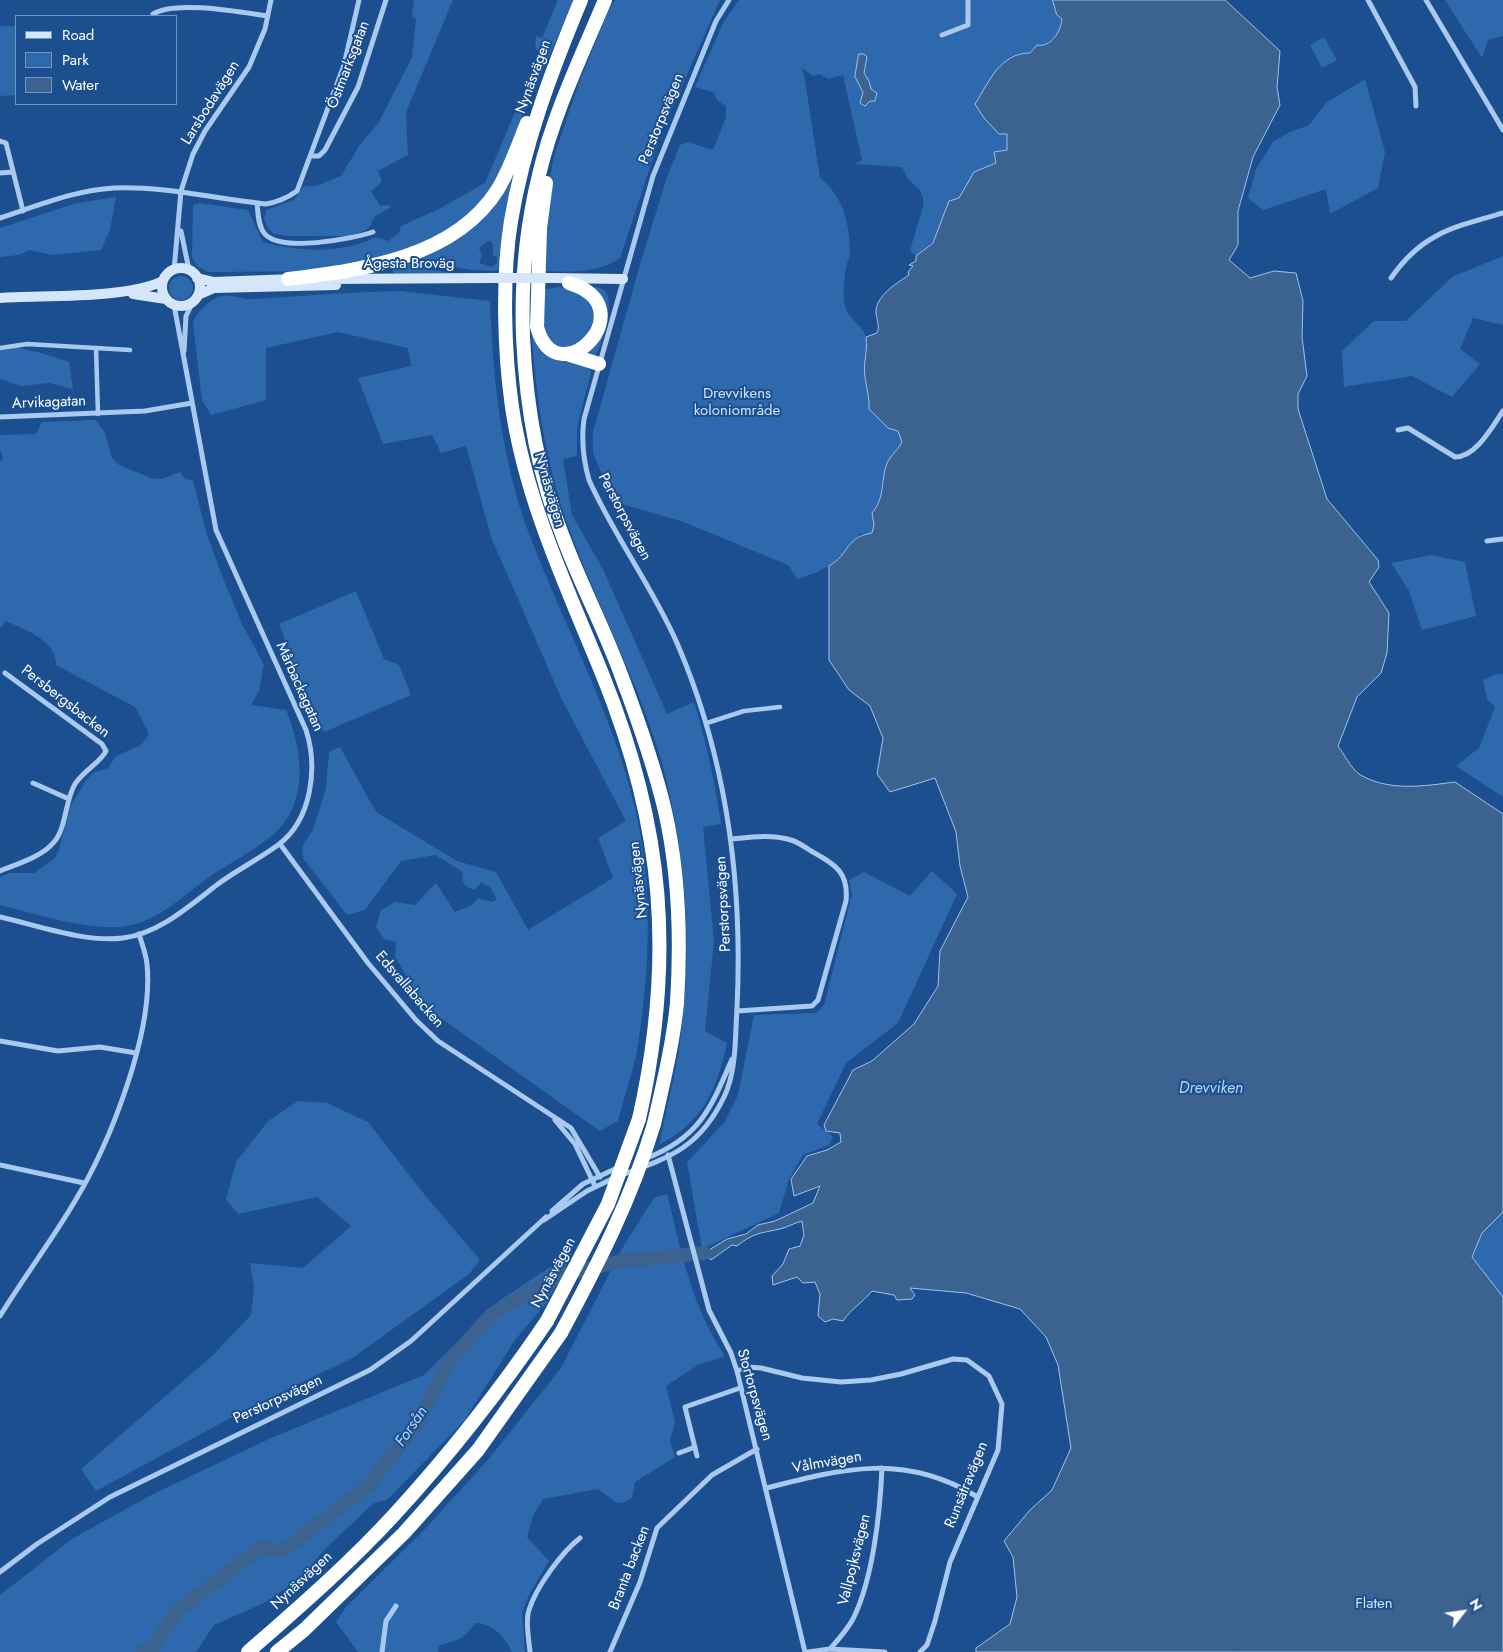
<!DOCTYPE html>
<meta charset="utf-8">
<style>
body{margin:0}
#map{position:relative;width:1503px;height:1652px;overflow:hidden;background:#1b4f8f;font-family:Jost,sans-serif}
canvas{display:block}
.legend{position:absolute;left:15px;top:15px;width:162px;height:90px;box-sizing:border-box;background:#1b4f8f;border:1px solid #7695bc;margin:0;padding:6px 9px;list-style:none;font-size:15px;color:#fff}
.legend li{display:flex;align-items:center;gap:10px;height:25px}
.legend b{width:25px;border:1px solid #7695bc}
.north{position:absolute;left:1438px;top:1587px;width:50px;height:50px;-webkit-text-stroke:4px #1b4f8f;paint-order:stroke;rotate:60deg;font-size:14px;font-weight:700;line-height:20px;text-align:center;color:#fff}
.north::after{content:'';display:block;margin:auto;width:18px;height:22px;background:#fff;clip-path:polygon(50% 0,100% 100%,50% 72%,0 100%)}
</style>
<div id="map">
<canvas width="1503" height="1652"></canvas>
<ul class="legend">
<li><b style="height:6px;background:#d6e6fa"></b>Road</li>
<li><b style="height:14px;background:#2e69ad"></b>Park</li>
<li><b style="height:14px;background:#3c6290"></b>Water</li>
</ul>
<div class="north">N</div>
</div>
<script>
const ctx = document.querySelector('canvas').getContext('2d');
ctx.lineJoin = 'round';
function fillPath(path, color) {
  ctx.fillStyle = color;
  ctx.fill(path, 'evenodd');
}
function trace(path, color, width, dash) {
  ctx.strokeStyle = color;
  ctx.lineWidth = width;
  ctx.lineCap = dash ? 'butt' : 'round';
  ctx.setLineDash(dash || []);
  ctx.stroke(path);
}
function write(font, color, halo, rows, align = 'center') {
  ctx.font = font + ' Jost,sans-serif';
  ctx.lineWidth = 4;
  ctx.setLineDash([]);
  ctx.textBaseline = 'middle';
  ctx.strokeStyle = halo;
  ctx.fillStyle = color;
  for (const [text, x, y, turn = 0] of rows) {
    ctx.save();
    ctx.translate(x, y);
    ctx.rotate((+turn || 0) * Math.PI / 180);
    ctx.textAlign = isNaN(turn) ? turn : align;
    if (halo) ctx.strokeText(text, 0, 0);
    ctx.fillText(text, 0, 0);
    ctx.restore();
  }
}
const green = new Path2D(`
 M414,0H453L406,112L408,155L378,171L382,182L371,191L380,206L388,205L391,207L374,217L371,225L366,230L353,236H287L274,234L267,227L264,219L266,210L294,200L304,186H316L341,176L359,146L379,122L412,57L416,19L412,15Z
 M558,0H574L522,117L501,173L470,218L412,249L330,271L208,272L198,267L192,258L193,205L199,203L248,210L263,242C299,252 342,254 376,237L388,241L399,233L401,226L437,210L485,183L541,51L535,49L536,36L542,38Z
 M615,0H720L661,134L620,258C599,274 566,272 541,271L548,189L554,156L579,83L608,11Z
 M739,0H1053L1057,15L1062,19C1061,31 1051,48 1037,45L1030,53H1022L1009,58L1007,150L997,155V162L974,172L959,198L947,208L933,242L916,256L910,250L923,207V198L920,190L908,179L902,167L855,164L862,160L843,75L828,79L820,74L813,76L802,68L805,80L820,178C843,195 850,225 850,253C850,258 846,263 846,268C844,280 842,298 846,309C850,320 863,326 866,337C869,347 864,354 865,363C866,379 870,393 869,409L888,428L898,431L903,442C899,449 892,454 888,461C880,478 886,497 872,513L874,525L872,533L860,534L845,550L840,560L815,573L797,579L788,565L681,521L614,502L593,453V432L641,261L667,177L680,145L688,142L713,150L726,117V106L718,101L713,92L695,87L723,23ZM858,60L864,68C864,75 872,92 875,101L861,97L863,92L855,77Z
 M1445,0H1503V36L1488,40L1482,58Z
 M0,26H16V95L0,96Z
 M1324,37L1337,60L1322,68L1310,45Z
 M1365,79L1385,152L1378,188L1330,214L1326,189L1263,210L1248,198L1256,169L1273,142L1290,132L1309,125L1326,103Z
 M517,163L505,217L500,271L472,270L409,259L453,240ZM490,241L493,245V255L497,257V263L491,267L479,263L482,255L479,249L486,242Z
 M116,197L110,230L101,250L52,255L29,250L19,255L0,257V228L77,203Z
 M1503,256V325L1473,318L1460,349L1480,364L1452,397L1412,376L1344,387L1342,351L1374,321H1406L1452,277Z
 M404,261L417,267L462,275L395,276L392,269L395,264Z
 M169 288a12 12 0 1 1 24 0a12 12 0 1 1-24 0Z
 M588,286C594,287 603,287 606,292C614,302 602,349 594,357L580,355L599,336Z
 M559,287C579,289 587,298 596,316L588,341L558,349L544,338L540,290Z
 M400,291L490,301C493,379 501,457 528,531C565,630 618,721 639,826C653,897 649,979 637,1051C632,1074 624,1098 618,1121L600,1131L425,1007L395,957L396,942L384,939L376,927L381,910L395,902L415,905L436,883L455,912L472,905L478,898L492,902L497,900L491,888L481,882L475,890L467,887L462,881L463,872L435,855L401,861L365,910L347,915L303,858L302,847L313,830L326,788L329,752L340,747L376,812L457,861L496,872L528,930L613,878L598,838L626,821L562,700L491,537L466,446L441,453L432,435L383,444L358,378L411,366L408,348L338,332L266,348V400L211,415L202,400L193,324C195,313 211,298 222,296C232,294 243,300 253,299C302,296 351,292 400,291Z
 M531,327C545,360 560,355 590,369L591,373L577,427V456L563,459L572,515L603,569L667,714L694,702C706,742 715,782 721,824L703,827L714,941L705,1031L727,1043C717,1090 703,1122 659,1145C666,1108 677,1071 681,1033C691,956 687,876 671,801C652,706 603,621 570,531C545,464 536,397 531,327Z
 M16,347L45,354L69,362L73,389L49,383L21,386L0,379V350Z
 M96,420L105,433L112,458L119,465L151,478L162,479L180,472L185,479L193,481L207,535L223,578L242,624L264,665L259,691L251,705L286,710C304,753 310,807 268,839C248,854 225,866 205,880C181,898 157,921 127,926C89,932 38,914 0,905V877L9,873H34L54,859L58,852L71,805L87,779L93,773L108,768L116,756L141,745L149,734L135,707L56,665C57,640 25,630 6,621L0,628V463L3,458L0,450V435L36,434L42,422Z
 M1431,555L1465,562L1476,616L1422,630L1409,591L1391,563Z
 M356,591L384,659L399,665L411,695L324,732L307,699L279,624Z
 M1496,674H1503V797L1456,766L1479,748L1495,707L1487,699L1483,680Z
 M932,871L957,894L898,1023L846,1063L817,1124L833,1137L829,1145L803,1155L789,1179L779,1213L702,1249L687,1162L724,1123L738,1095L754,1015L816,1013L824,1005L852,894L849,880L864,872L910,896Z
 M298,1101L327,1103L368,1122L424,1194L480,1260L469,1274L354,1357L245,1410L96,1491L81,1469L212,1356L251,1315L254,1287L250,1263L303,1268L351,1226L317,1197L238,1214L226,1199L236,1162L268,1121Z
 M667,1194C682,1253 691,1305 725,1356L698,1365L666,1386L675,1422L670,1441L675,1457L635,1482L632,1498L625,1502L617,1503L598,1489L543,1499L533,1516L527,1537L549,1561L529,1595L522,1612L525,1652H512C505,1637 493,1623 476,1623L462,1638L439,1646L438,1652H358L336,1622L346,1607L424,1530L487,1461L561,1368L624,1245L654,1198Z
 M1503,1212V1297L1472,1257L1482,1233Z
 M573,1252L547,1302L515,1340L464,1421L387,1500L374,1503L327,1547L301,1577L268,1601L214,1625L196,1652H0V1595L72,1539L153,1494L271,1438L424,1375L499,1301Z`);
const water = new Path2D(`
 M1053,0H1225L1280,51L1277,87L1280,105L1253,157L1238,211V245L1229,260L1250,278L1274,271L1296,273L1303,301L1302,337L1307,376L1298,394V409L1327,499L1378,560L1379,567L1369,582L1389,613L1387,653L1381,673L1357,697L1338,746C1344,754 1351,768 1359,774C1388,792 1424,786 1455,782L1503,814V1212L1482,1233L1472,1257L1503,1297V1652H976V1648L1010,1624L1017,1597L1013,1557L1004,1541L1030,1510L1052,1490L1071,1448L1058,1365L1046,1337L1020,1309L966,1293L910,1288L915,1295L912,1299L897,1300L894,1295L872,1291C863,1302 851,1309 843,1321L833,1319L825,1322L818,1316L820,1294L815,1282L803,1283L797,1277L773,1285L772,1276L783,1264L789,1249L800,1246L804,1235L802,1221C794,1223 788,1227 780,1229C761,1233 753,1233 737,1246L732,1245L711,1260L704,1253L727,1239L746,1234L758,1225L775,1221L813,1203L820,1186L794,1196L791,1179L807,1156L827,1150L841,1142L840,1133L826,1131L824,1125L853,1070L872,1061L914,1024L938,986L940,951L968,897L960,866L956,832L935,778L890,792L877,774L883,738L870,706L849,690L829,660V566C850,554 845,537 872,533L874,525L872,513C886,497 880,478 888,461C892,454 899,449 902,442L898,431L888,428L869,409C870,393 862,376 865,361C866,352 867,346 866,337L877,333C880,327 877,320 876,313C875,296 897,283 909,275L908,272L913,266L909,265L916,261V256L933,243L949,201L959,198L974,172L996,163L994,152L1007,150V134H999L984,118L975,104C989,82 1000,53 1030,53L1037,45C1051,48 1061,31 1062,19L1057,15Z
 M859,54H864L867,57L864,73L869,81L871,89L877,93L875,101H870L865,106L860,103L863,92L855,77Z`);
const river = new Path2D(`
 M142,1652L152,1649L177,1611L261,1548L283,1551L368,1486L417,1424L448,1363L492,1314L561,1275L617,1262L704,1253`);
const pedestrian = new Path2D(`
 M0,348L27,344L130,350
 M96,348L98,414
 M707,723L744,711L780,707`);
const minor = new Path2D(`
 M1368,0L1415,87L1416,106
 M1426,0L1503,130
 M153,14C175,0 240,12 268,16
 M942,35L968,25V0
 M0,141L6,143L23,211
 M311,156H319L325,150L358,87L386,0
 M0,173L13,172
 M257,203C258,213 258,225 264,233C279,253 352,239 373,232
 M0,218C37,206 75,190 114,188C166,186 215,199 266,204C278,202 287,198 297,191L344,65L359,0
 M181,231L189,270
 M174,270L181,191L193,154L205,131L249,67L265,29L271,0
 M1391,278C1422,233 1454,227 1503,213
 M184,351L186,316L193,302
 M0,417L145,411L192,403
 M1398,430L1408,428L1455,457C1476,457 1492,427 1503,411
 M1487,541L1503,539
 M33,783L69,799
 M732,839C751,837 772,834 791,840C798,842 805,847 811,851C834,864 849,871 846,901L818,1000L812,1006L737,1011
 M280,844L368,963L416,1020L438,1041L571,1128L600,1177
 M0,871C17,864 42,857 54,842C66,829 65,801 75,784C83,771 101,762 106,751L102,744L5,673
 M0,917C36,925 86,943 123,938C160,933 189,906 218,884C237,870 259,859 278,845C312,820 318,767 306,730L216,530L174,305
 M0,1041L58,1051L100,1047L136,1053
 M555,1120L575,1144L595,1186
 M668,1155L709,1310L731,1353L737,1371L805,1652
 M647,1158C700,1137 711,1108 732,1059
 M0,1165L84,1183
 M622,1175C671,1157 700,1147 724,1097C737,1070 735,1036 737,1008C743,882 727,759 677,643C652,586 614,536 589,480C583,459 581,441 584,419L653,176L716,21L729,0
 M552,1211L583,1184L617,1168
 M544,1220L587,1191L614,1178
 M0,1316C24,1277 52,1240 75,1201C110,1143 154,1032 147,964C146,954 142,944 139,934
 M737,1371L748,1367L761,1368L802,1378L841,1382L871,1380L901,1374L953,1359L967,1360L989,1376L1002,1404L998,1450L950,1562L935,1621L927,1645L920,1652
 M679,1453L695,1447
 M697,1456L685,1407L740,1388
 M767,1488C844,1468 904,1453 976,1496
 M0,1572L37,1544L110,1497L370,1370L411,1341L546,1217
 M830,1649C838,1640 847,1630 853,1619C873,1579 880,1513 882,1468
 M382,1652L386,1621L396,1606
 M530,1652C529,1640 525,1621 529,1610C536,1587 562,1552 580,1538
 M610,1652L640,1582L657,1528L712,1475L757,1449
 M808,1652L830,1649L885,1652`);
const secondary = new Path2D(`
 M162 287a19 19 0 1 1 38 0a19 19 0 1 1-38 0Z
 M197,278L214,282L293,279
 M553,278L623,279
 M325,279L494,278
 M133,294L166,299
 M198,295L214,288L336,285
 M0,298C45,295 125,299 163,281`);
const motorway = new Path2D(`
 M581,0C551,72 524,144 511,221C502,277 504,350 512,407C526,502 567,587 603,676C664,827 675,959 639,1119
 M605,0C581,57 553,115 539,175C526,228 521,283 523,337C526,404 538,475 563,537C580,583 603,626 620,672C637,717 654,764 665,811C679,873 681,940 677,1003C673,1044 663,1084 654,1124
 M546,183L540,228L537,327C557,399 648,307 569,283
 M288,279C362,270 455,258 498,189C510,169 518,145 527,123
 M567,354L599,364
 M248,1652C298,1608 349,1564 394,1515C450,1454 501,1389 547,1321
 M277,1652L304,1630L404,1533L478,1450L561,1333`);
const secondaryBridge = new Path2D(`
 M494,278H553`);
const motorwayBridge = new Path2D(`
 M547,1321L608,1204L639,1119
 M561,1333C598,1264 631,1200 654,1124`);
const streetNames = [
 ["Östmarksgatan",349,65,-69],
 ["Nynäsvägen",534,77,-70],
 ["Larsbodavägen",211,103,-58],
 ["Perstorpsvägen",662,119,-68],
 ["Ågesta Broväg",409,264],
 ["Arvikagatan",49,403,-2],
 ["Nynäsvägen",549,490,74],
 ["Perstorpsvägen",624,517,62],
 ["Mårbackagatan",299,687,66],
 ["Persbergsbacken",65,702,38],
 ["Nynäsvägen",639,880,-96],
 ["Perstorpsvägen",724,904,-93],
 ["Edsvallabacken",409,990,49],
 ["Nynäsvägen",554,1273,-62],
 ["Stortorpsvägen",754,1395,74],
 ["Perstorpsvägen",278,1400,-25],
 ["Vålmvägen",827,1463,-10],
 ["Runsätravägen",967,1485,-68],
 ["Vallpojksvägen",855,1560,-76],
 ["Branta backen",630,1568,-69],
 ["Nynäsvägen",302,1581,-43]
];
const parkNames = [
 ["Drevvikens",737,394],
 ["koloniområde",737,411],
 ["Flaten",1374,1604]
];
const waterNames = [
 ["Drevviken",1211,1089],
 ["Forsån",412,1427,-56]
];
fillPath(green, '#2e69ad');
fillPath(water, '#3c6290');
trace(water, '#9cc4f0', 1);
trace(river, '#3c6290', 14);
trace(pedestrian, '#a9c9ee', 4.5);
trace(minor, '#a9c9ee', 5);
trace(secondary, '#d6e6fa', 10);
trace(motorway, '#fff', 14);
trace(secondaryBridge, '#d6e6fa', 10);
trace(motorwayBridge, '#fff', 14);
write('15px', '#fff', '#1b4f8f', streetNames);
write('15px', '#cfe3fa', '#1b4f8f', parkNames);
write('italic 16px', '#b5d3f5', '#1b4f8f', waterNames);
</script>
